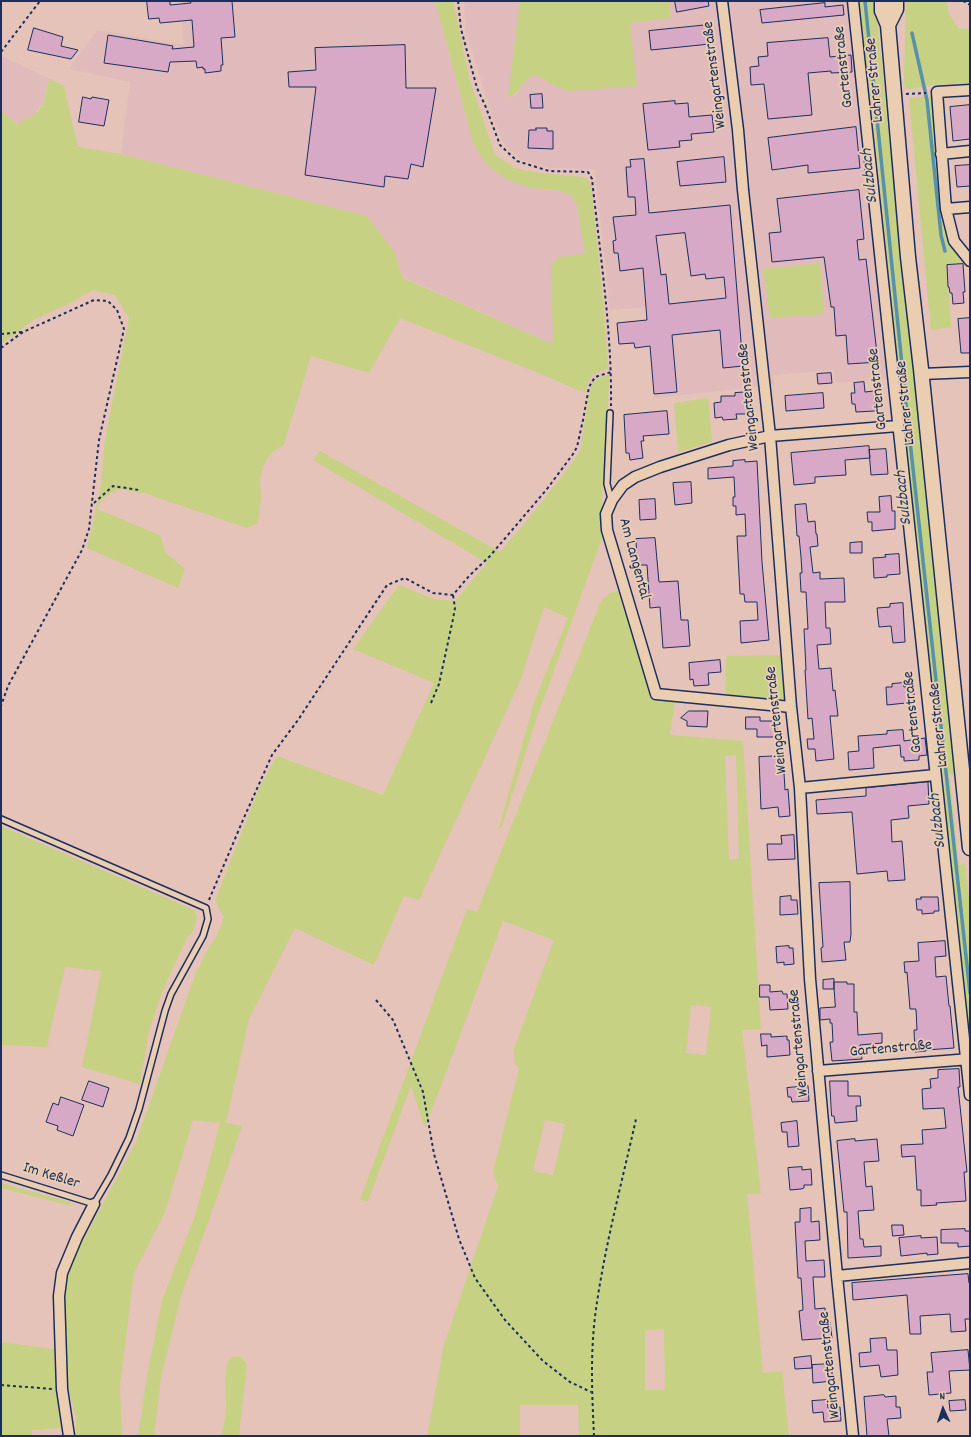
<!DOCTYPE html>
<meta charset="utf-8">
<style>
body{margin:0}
#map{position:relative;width:971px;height:1437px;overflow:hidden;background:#e5c3b8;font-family:Dekko,sans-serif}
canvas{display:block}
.frame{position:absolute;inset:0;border:2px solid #1b2f5e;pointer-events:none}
.north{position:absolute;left:923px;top:1389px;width:40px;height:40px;-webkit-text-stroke:3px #ebceb2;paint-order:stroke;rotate:357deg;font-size:11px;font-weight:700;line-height:16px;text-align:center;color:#1b2f5e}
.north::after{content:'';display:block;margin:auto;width:14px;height:18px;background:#1b2f5e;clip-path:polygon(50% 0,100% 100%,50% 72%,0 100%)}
</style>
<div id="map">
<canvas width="971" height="1437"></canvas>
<div class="frame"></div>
<div class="north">N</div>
</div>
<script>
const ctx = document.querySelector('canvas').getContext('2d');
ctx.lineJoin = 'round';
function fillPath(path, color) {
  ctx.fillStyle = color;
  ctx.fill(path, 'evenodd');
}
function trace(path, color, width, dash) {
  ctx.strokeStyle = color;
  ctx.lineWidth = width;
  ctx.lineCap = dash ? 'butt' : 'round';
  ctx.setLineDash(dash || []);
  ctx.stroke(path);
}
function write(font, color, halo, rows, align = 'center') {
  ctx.font = font + ' Dekko,sans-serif';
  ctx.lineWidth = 3.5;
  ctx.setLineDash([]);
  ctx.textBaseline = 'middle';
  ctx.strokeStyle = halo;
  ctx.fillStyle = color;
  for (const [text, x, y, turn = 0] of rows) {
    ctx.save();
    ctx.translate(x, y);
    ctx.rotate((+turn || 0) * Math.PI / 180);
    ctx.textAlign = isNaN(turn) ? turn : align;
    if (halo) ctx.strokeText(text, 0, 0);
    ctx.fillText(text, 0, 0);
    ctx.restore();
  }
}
const built = new Path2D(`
 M181,1H435L473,142L531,188L558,190L571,195L577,205L585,255L559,257L553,328V344L403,277L394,251L367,216L121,154L130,82L69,69L97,30L184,45Z
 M464,1H520L509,97L516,95L527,78L536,75L555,86L629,23L671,18L669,1H846L888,379L836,383L834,370L773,375L774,385L655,398L646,307L610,310L595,169L550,168L521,160L504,144L492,116L466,32Z
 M1,56H2L50,79L46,88L44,102L32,117L18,124L1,111Z`);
const green = new Path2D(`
 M435,1H453L469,77L495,155L515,168L538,173L583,177L589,181L592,192L604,311L608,368C590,375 590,376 585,393L541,374L400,318L369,373L311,356L284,444L271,453L263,466L260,480L261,497L258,523L247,528L144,493L118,489L103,498L97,509L160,535L166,553L185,569L178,588L87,548L100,491L105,439L129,318L115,295L92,290L72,302L35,319L1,344V111L17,124C27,119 41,112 44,101C46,92 46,88 50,79L64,86L78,147L121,154L367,216L394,251L403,278L553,344L551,265L559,257L585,254L577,205L571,195L558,190L531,188L508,180L489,167L481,157L473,142Z
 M520,1H669L671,18L630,23L637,86L569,91L555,86L536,75C519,80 524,92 508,97Z
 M859,1H875L955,774L942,776L918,559L875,138Z
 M906,1H947L948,12L959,29L970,28V83L930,85L910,89L905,88L904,82Z
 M933,96L953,248L963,264L947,265L951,327L931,330L909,98Z
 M820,263L824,314L770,318L763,269Z
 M609,375L607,428L600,527L602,538L537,717L502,826L498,831L534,702L568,618L544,607L521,679L419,900L404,896L374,965L295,928L249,1019L226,1123L242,1126L209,1220L181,1296L161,1377L154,1436H138L147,1376L162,1300L195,1216L220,1123L193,1120L165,1212L134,1273L120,1386L122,1436H76V1418L68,1387L63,1352L65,1287L69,1267L136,1142L195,975L210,945L216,938L224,917L215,901L259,788L277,756L383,795L434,683L353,649L399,585L434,599L455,601L487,563L313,460L320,451L500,552L525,523L570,466L580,451L589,394L592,383L602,376Z
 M708,398L712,442L678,452L674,403Z
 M618,591L653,698L675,702L670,735L743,741L761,1029L742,1030L761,1194H747L763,1373L782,1371L789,1436H579L578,1405H520V1436H427L444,1345L498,1186L493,1172L519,1068L515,1064L514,1049L554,940L503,921L425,1128L411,1086L368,1201L360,1200L467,909L477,912L601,601L610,593ZM736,755L739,859L729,860L725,756ZM691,1005L711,1007L706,1055L686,1053ZM545,1120L565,1124L553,1175L533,1171ZM664,1329L665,1390H645V1330Z
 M781,655L784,702L725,695L726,656Z
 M950,778L959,865L965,864L970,906V1042L942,780Z
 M1,826L194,910L197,917L194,930L187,938L162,992L149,1031L140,1084L82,1067L101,971L65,967L47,1047L1,1045Z
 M1,1183L70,1202L71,1206L1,1188Z
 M1,1342L54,1349L55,1380L61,1428L32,1430V1436H1Z
 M240,1356L247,1364L239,1436H221C224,1427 226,1414 226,1404C226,1388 222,1371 231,1357Z`);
const stream = new Path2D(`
 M865,1L906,404L970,993
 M912,33L927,100L941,235L945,251`);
const building = new Path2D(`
 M147,1H170V5L191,3L190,1H232L235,37L221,38L223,65H221V71L205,73V69H203V67L197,68L196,61L170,62L168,72L104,63L108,35L173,46L172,49L194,47L192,20L160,23L159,18L149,19Z
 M675,1H708L709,6L677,12Z
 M825,3V7L843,5L844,15L762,23L760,10Z
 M708,25L710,44L651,50L649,31Z
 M34,28L63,37L61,46L78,50L71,59L28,50Z
 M828,38L830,57L851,55L852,72L831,73V71L808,73L812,115L768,119L764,84L751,85L750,67L759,66L758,57L768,56L767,43Z
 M405,45L406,88H436L423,167L411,164L408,179L385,176L384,187L305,175L316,87H289L288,72L316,70L315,48Z
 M542,94L543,108H531L530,95Z
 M83,97L91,99L92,97L109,100L104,126L79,122Z
 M675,101V104L688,103L689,117L712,115L714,132L691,134L692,140L679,141L680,147L648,150L643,104Z
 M970,105V139L953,141L950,107Z
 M856,127L860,168L808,173V165L772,170L768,138Z
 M536,128H547V131H553V149L528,148L529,130H536Z
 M724,157L726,182L680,186L677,162Z
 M644,159L649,213L730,205L743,366L723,368L720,330L672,335L677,392L654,394L650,346L635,348L634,343L619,344L617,323L647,320L643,268L620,271L618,253H614L613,241L616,240L613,217L636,215L635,197H628L626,167H631L630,160ZM685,233L691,276L705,274L706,279L724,277L726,298L669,304L666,274L661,275L656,236Z
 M970,165V186L957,187L955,166Z
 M859,190L864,239L857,240L859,260L866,259L878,362L848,364L846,335L836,336L834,307H831L824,257L772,262L769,233L781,232L777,199Z
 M963,264L965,292H963L964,303L953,304L952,293H950L949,287H948L947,265Z
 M970,318V353H961L958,319Z
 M831,373L832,383L818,384L817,374Z
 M864,382L865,392L874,391L875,411L856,412L855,404H852L851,393H855L854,383Z
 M750,392L751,410L748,414H736L737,419L723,420L722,417L715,418L714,403L721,402V396H735V393Z
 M823,393L824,408L786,411L785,396Z
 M667,411L669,434L643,436L644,441H641L643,458L630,460L629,453H626L624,415Z
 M869,446L870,458L845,460L846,475L815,477V483L794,485L791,453Z
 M886,449L888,474L871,475L869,450Z
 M745,460V462L757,461L762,562L769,640L741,643L740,621L758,620L757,602H745L744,594H740L737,536H746L745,514L736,515V506H733V497H735L734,477L708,479V468L733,466V461Z
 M691,482L692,503L675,505L673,483Z
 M891,496L892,511H895V529L872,531V522H868L867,512H880L879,497Z
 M655,499L656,519L640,520L639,500Z
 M806,504L808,522L815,521L816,534H817L818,546L810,547L813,573L820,572V579L844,578L845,602H825L826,628H830L831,644L817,645L819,669L831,668L833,691L835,690L838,716H830L834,759L816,761L815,749H808L807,739H814L812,718L808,719L805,670H806L804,629H808L806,592H801L800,573H802L801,557L799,536H797L795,505Z
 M655,538L659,582L678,581L681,620H688L690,646L663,648L660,607L650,608L647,565H637L636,539Z
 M862,542V553H850V543Z
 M899,554L900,574L887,575V577L874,578L873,558L886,557L885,555Z
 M903,603L905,642L893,643L891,626L879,627L877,608L890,607V604Z
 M720,660L721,672L708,673L709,685L694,686L693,679L690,680L689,663Z
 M903,683L904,687L913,686L915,702L887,705L886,687H892V684Z
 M689,711H708L707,727L687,726V721L681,718Z
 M746,717H760V721H777V737H757V729H746Z
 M903,730L904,741L925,738L927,755L919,756V760L904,761V757H901L900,745L873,748L874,768L849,770L848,752L859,751L858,736L887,734V731Z
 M783,756L785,790L788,789L790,816L779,817L778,807L761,809L759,757Z
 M928,782L929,804L908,806L909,818L891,820L892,842L902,841L905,880L888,881L887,871L857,874L852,812L817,814L816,800L866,796V788Z
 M794,835L795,859L768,860L767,844H782L781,836Z
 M850,882L851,934L850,942H844L846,960L822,962L821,948L823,947L819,883Z
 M791,896V900H797L798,914L780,915V897Z
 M921,897H938L939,911H934V913L922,914V910H917L916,899H921Z
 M945,941L946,956L935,957L936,977L946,976L949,1006H950L954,1048L926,1050V1051L915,1052L914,1030H917L916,1009H910L907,972L905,973L904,962L919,961L918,943Z
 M789,946V948H793L794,964L784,965V962L777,963L776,947Z
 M834,979V989H823V980Z
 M834,982H847V984H854V1012H857L858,1035L882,1033V1043L860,1045L862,1059L832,1061L830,1042H833L832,1023H830V1019L820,1020V1008L835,1007Z
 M760,985H770V992L782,991L783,994H787L788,1009L770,1010L769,997H760Z
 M761,1034H771V1037L787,1036V1040H789L790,1055L767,1057V1045L762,1046Z
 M959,1069L960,1087H958L967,1172H964L966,1201L936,1203L937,1205L921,1206V1190H917L915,1156L902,1157L901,1145L923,1144L922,1130L946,1128L944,1108L923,1109L922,1089L931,1088L930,1079L938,1078V1070Z
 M89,1081L109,1088L103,1107L82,1100Z
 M830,1081H848V1096H860L861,1106H856L857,1121L835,1123L834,1116H832Z
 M808,1086L809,1101L792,1102L791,1097H788L787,1088Z
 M61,1097L84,1105L73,1136L57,1130L58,1126L46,1122L53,1103L58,1105Z
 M797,1121L799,1146L788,1147L787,1132H782L781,1123Z
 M855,1139V1141L877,1139L879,1161L864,1162L866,1187L872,1186L874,1210L858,1211L860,1239H863L864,1247L881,1246V1256L848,1258L847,1212H844L837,1141Z
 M802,1167V1170L811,1169L812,1185H804V1188L801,1189L790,1190L788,1168Z
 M811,1208V1222L819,1221L820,1240L805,1241L806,1261L824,1260L825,1277H813L815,1309L825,1308L826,1322H830L832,1338L802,1340L799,1311L803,1310L801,1278H798L795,1222H800V1209Z
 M892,1225H903L904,1235L893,1236Z
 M965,1229V1231H970V1246L958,1247V1243H941V1230Z
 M921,1236V1238L937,1237L938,1254L927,1255V1253L901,1256L899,1238Z
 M968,1274L969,1283L970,1282V1319H965L966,1331L951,1332L950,1314L920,1316L921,1334H910L907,1295L853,1300L852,1283Z
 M886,1338L887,1350H897L898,1375L881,1377L879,1365L860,1367L859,1353L871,1352L870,1339Z
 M968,1350L970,1370L949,1371L951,1393L929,1395L927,1372H933L931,1353Z
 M811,1356L812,1368L795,1369L794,1358Z
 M831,1364L833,1381L813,1383L812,1365Z
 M884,1395L885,1397L896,1396V1407H900L901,1418L887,1419L889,1436H867L864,1397Z
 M827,1400L828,1408L840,1407L841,1421L824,1422L823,1412L813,1413L812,1401Z
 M965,1400L966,1410L950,1411L949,1401Z`);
const path = new Path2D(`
 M458,1L461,29L477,88L485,105L500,145L517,161L549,171L588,172L592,179C600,254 612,330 611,406
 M963,1L970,5
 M1,52L40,1
 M906,94L926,93
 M1,334L22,332
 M1,348L23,332L94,300L108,301L117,310L124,329L99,440L89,529L82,550L8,686L1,706
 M94,503L113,486L139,490
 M431,703L439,684L453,619L455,608L453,595
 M209,900L243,820L272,755L298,720L387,585L405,578L433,593L453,595L469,576L490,556L547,489L573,454L577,447L583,420L589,387L595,377L611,372
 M376,1000L393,1020L423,1092L434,1154L459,1239L475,1278L505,1320L543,1361L570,1382L591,1392
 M1,1385L52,1389
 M594,1436C592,1394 590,1351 596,1309C605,1245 622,1182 636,1119`);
const lane = new Path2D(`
 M610,413L607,484L611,499
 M1,819L206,908L208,919L203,936L171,994L165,1011L139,1109L129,1138L111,1175L94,1204L1,1175`);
const street = new Path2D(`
 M722,1L738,130L743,190L770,436L791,707L800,788L810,979L837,1276L853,1436
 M853,1L970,1095
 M970,90L937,92L946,209L954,241L970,261
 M941,154L970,151
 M946,209L970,207
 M922,374L970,372
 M791,707L656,694L607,530L606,514L612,500L623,485L635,477L660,467L729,445L770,436L898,426
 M800,788L935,775
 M818,1071L970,1059
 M837,1276L970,1263
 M69,1436L62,1389L59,1296L62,1273L77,1237L94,1204`);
const secondary = new Path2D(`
 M882,1V11L888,25L908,257L921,369L970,848
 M888,25L896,9V1`);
const streetNames = [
 ["Gartenstraße",845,67,-96],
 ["Weingartenstraße",716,75,-97],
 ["Lahrer Straße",876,80,-95],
 ["Gartenstraße",879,389,-96],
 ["Weingartenstraße",750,397,-96],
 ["Lahrer Straße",907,403,-96],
 ["Am Langental",633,559,75],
 ["Gartenstraße",914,712,-96],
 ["Weingartenstraße",778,720,-96],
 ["Lahrer Straße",940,725,-96],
 ["Weingartenstraße",800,1043,-95],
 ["Gartenstraße",891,1050,-5],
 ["Im Keßler",51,1177,17],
 ["Weingartenstraße",831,1365,-96]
];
const waterNames = [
 ["Sulzbach",871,176,-96],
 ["Sulzbach",905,498,-96],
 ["Sulzbach",939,821,-96]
];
fillPath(built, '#e1bbbc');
fillPath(green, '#c6d184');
trace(stream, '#5991aa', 3.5);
fillPath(building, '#d8a8c7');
trace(building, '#1b2f5e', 1);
trace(lane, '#1b2f5e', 8);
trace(street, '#1b2f5e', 13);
trace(secondary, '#1b2f5e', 17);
trace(path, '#1b2f5e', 2, [3, 3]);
trace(lane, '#ebceb2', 5);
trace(street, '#ebceb2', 10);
trace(secondary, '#ebceb2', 14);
write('16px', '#1b2f5e', '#ebceb2', streetNames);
write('italic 17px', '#253f6b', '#ebceb2', waterNames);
</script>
